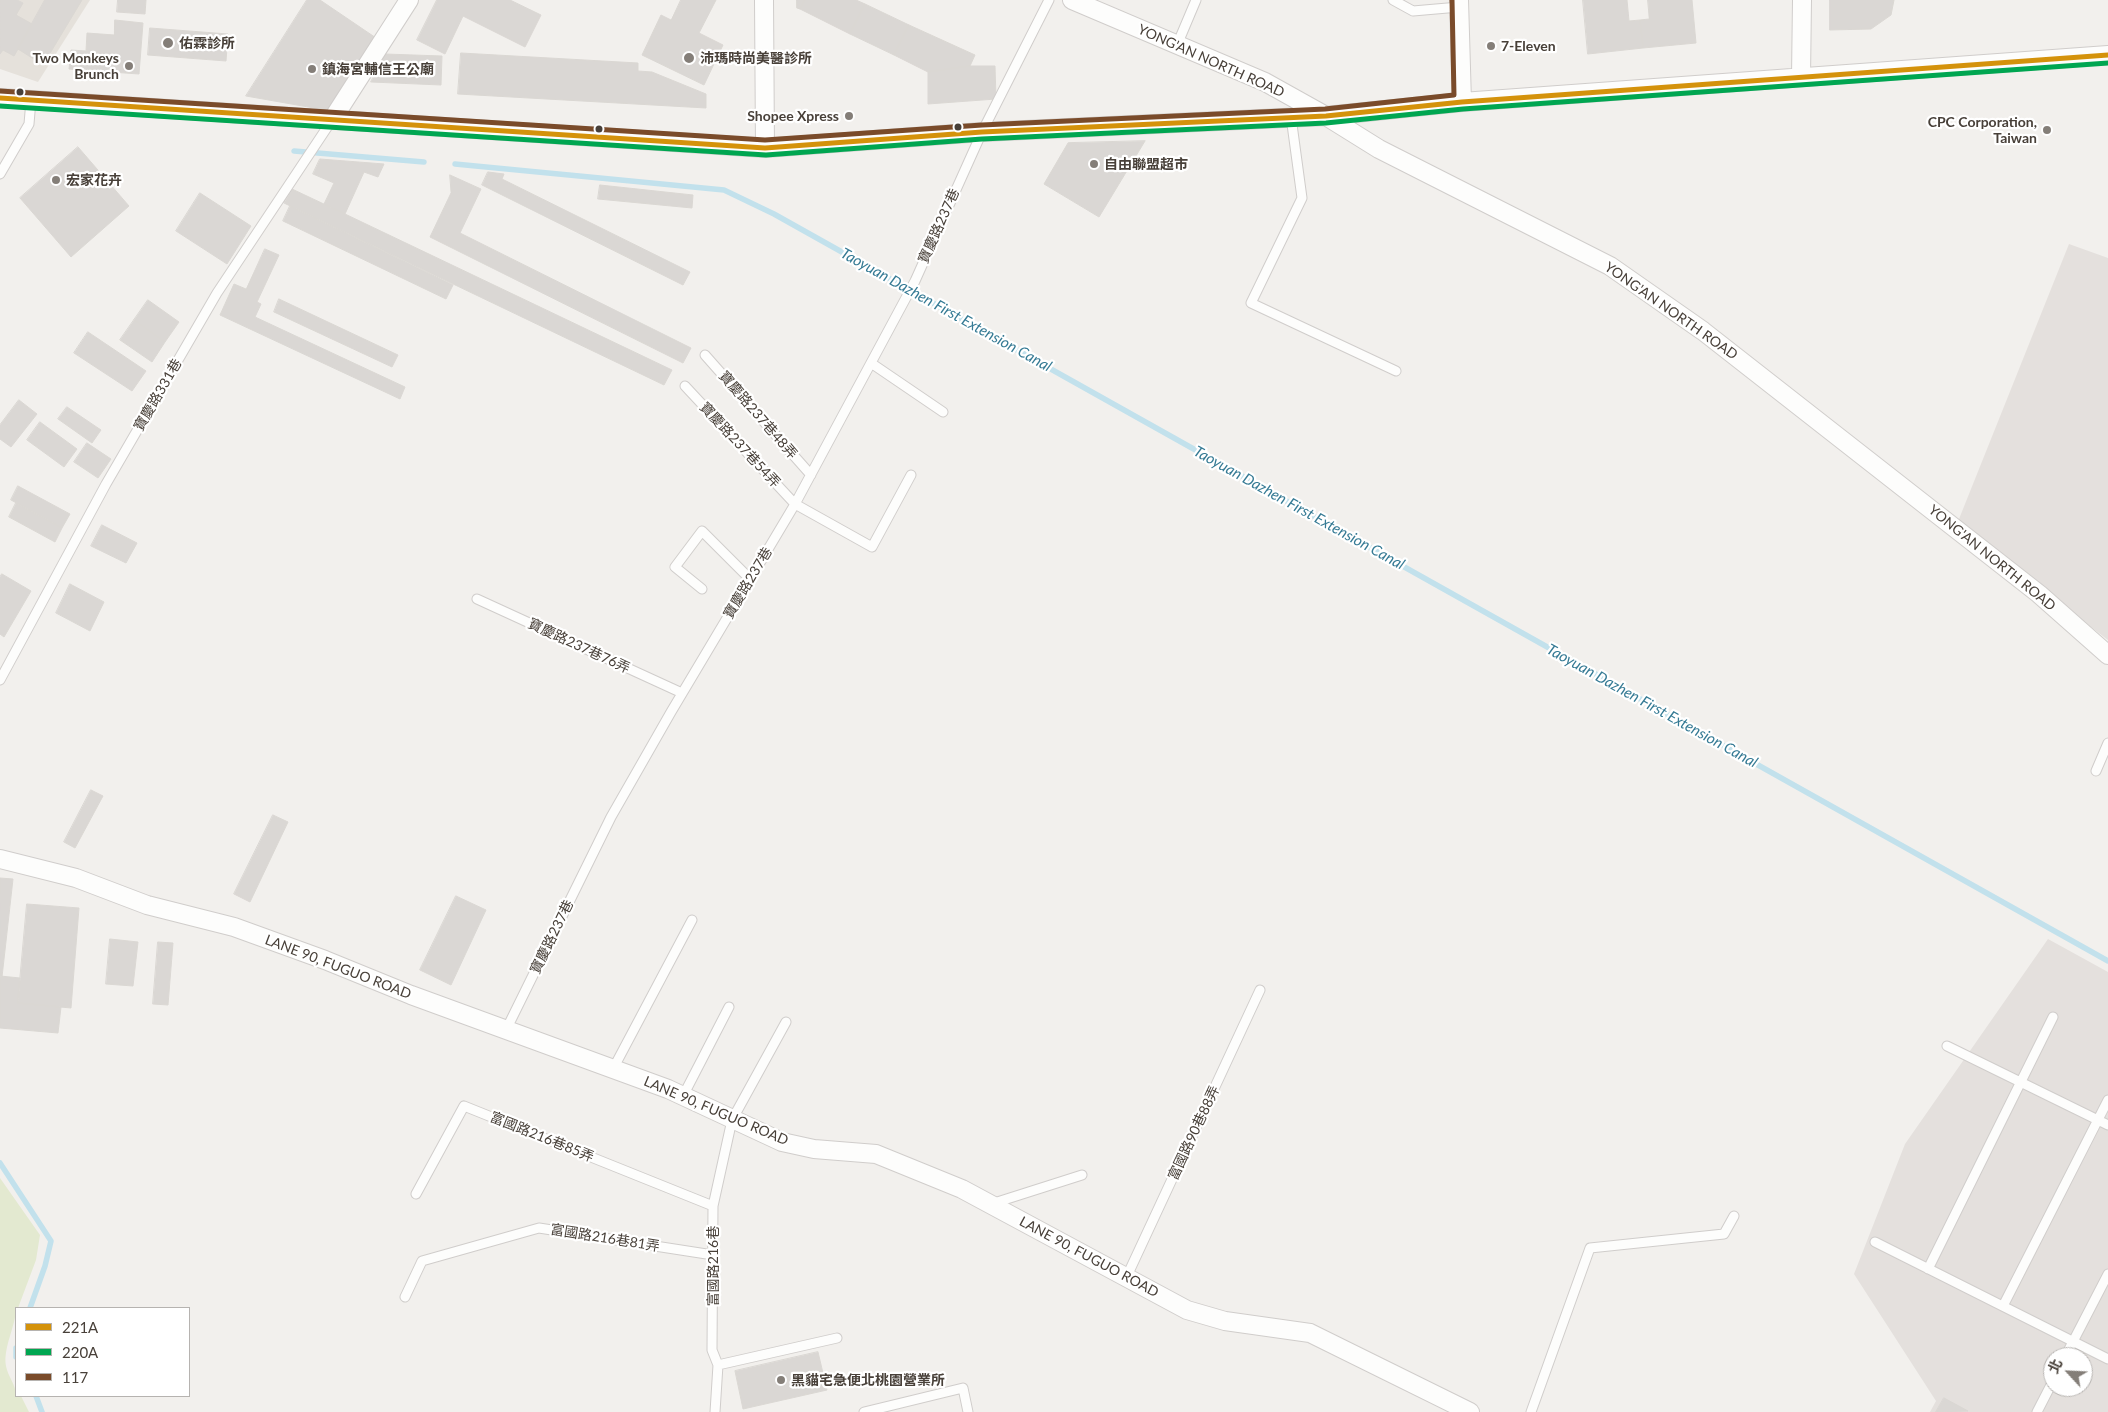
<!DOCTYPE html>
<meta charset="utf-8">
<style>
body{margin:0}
#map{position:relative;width:2108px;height:1412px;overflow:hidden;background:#f2f0ed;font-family:Lato,"Noto Sans TC",sans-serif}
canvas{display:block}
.legend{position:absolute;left:15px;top:1307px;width:175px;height:90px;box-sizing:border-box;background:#fff;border:1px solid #b6b3b0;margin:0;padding:6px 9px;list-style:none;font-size:15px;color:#484039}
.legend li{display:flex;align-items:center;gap:10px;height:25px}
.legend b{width:25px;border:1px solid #b6b3b0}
.north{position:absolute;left:2043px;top:1347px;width:50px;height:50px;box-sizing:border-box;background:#fff;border:1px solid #b6b3b0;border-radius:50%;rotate:295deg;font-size:14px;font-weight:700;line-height:20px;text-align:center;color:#484039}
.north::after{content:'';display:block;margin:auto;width:18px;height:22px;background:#847e78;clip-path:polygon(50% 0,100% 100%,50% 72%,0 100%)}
</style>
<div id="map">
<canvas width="2108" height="1412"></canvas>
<ul class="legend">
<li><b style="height:6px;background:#d4920b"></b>221A</li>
<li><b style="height:6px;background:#00a651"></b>220A</li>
<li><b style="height:6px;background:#7a4b2a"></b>117</li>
</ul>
<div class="north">北</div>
</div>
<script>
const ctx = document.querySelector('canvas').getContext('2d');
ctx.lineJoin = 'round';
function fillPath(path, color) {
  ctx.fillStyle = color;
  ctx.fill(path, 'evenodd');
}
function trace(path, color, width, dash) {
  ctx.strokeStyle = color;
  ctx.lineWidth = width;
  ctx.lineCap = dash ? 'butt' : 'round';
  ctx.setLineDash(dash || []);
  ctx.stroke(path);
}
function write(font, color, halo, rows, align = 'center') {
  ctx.font = font + ' Lato,"Noto Sans TC",sans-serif';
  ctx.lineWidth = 4.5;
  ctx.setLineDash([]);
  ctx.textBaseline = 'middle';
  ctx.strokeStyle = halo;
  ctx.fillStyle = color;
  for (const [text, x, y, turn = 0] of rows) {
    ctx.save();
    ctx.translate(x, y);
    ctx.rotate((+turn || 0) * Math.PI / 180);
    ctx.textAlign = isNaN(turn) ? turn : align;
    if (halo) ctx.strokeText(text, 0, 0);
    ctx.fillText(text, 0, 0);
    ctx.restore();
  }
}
const residential = new Path2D(`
 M0,0H90L38,82L0,69Z`);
const industrial = new Path2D(`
 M2069,244L2108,258V640L1957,524Z
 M2048,939L2108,972V1412H1930L1936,1401L1854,1274L1905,1144ZM2053,1357H2083V1387H2053Z`);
const green = new Path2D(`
 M0,1178L40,1235L36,1260L18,1308H16C16,1326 3,1347 6,1366C8,1377 16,1384 16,1396H21L29,1412H0Z`);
const stream = new Path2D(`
 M294,151L424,162
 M455,164L724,190L774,214L2108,961
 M0,1163L51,1241L45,1266L30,1308
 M16,1348V1357
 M36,1396L42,1412`);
const building = new Path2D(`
 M0,0H17L23,3L16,15L32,24L14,56L3,50L0,54Z
 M45,0H82L46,60L37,61L18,49Z
 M118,0H146L145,14L117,12Z
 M307,0H320L382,42L331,111L246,96Z
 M437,0H510L541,15L525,47L463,16L445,54L417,40Z
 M681,0H716L699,33L723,45L704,85L642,55L661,15L671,20Z
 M797,0H805L800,9L797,8Z
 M805,0H856L865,4L850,34L800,9Z
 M1583,0H1627L1629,21L1640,20L1643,48L1588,54Z
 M1648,0H1692L1696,43L1643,48L1640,20L1649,19Z
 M1830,0H1894L1891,15L1871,29L1830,30Z
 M865,4L909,25L894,55L850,34Z
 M115,20L143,23L139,74L69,69L71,50L86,51L87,33L114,35Z
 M909,25L975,55L970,66L928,72L894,55Z
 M150,28L228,34L226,61L148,55Z
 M461,53L638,63V71L652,72L706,94V108L458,94Z
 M385,54L442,56L441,85L371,82Z
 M970,66H995L996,99L928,104V72Z
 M1145,141L1099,217L1044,184L1068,143Z
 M78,147L129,206L71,257L20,198Z
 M320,159L384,164L378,177L364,172L345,214L324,204L334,183L313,174Z
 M488,172L504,174L502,179L690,272L683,285L482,185Z
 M450,175L481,189L460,233L691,348L683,363L430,237L451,193Z
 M600,185L693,195L692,208L598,199Z
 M292,189L345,214L672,370L664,385L284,203Z
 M200,193L251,226L227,264L176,231Z
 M290,206L453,285L446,299L283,221Z
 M265,249L279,255L257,302L261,304L255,317L405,387L400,399L220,315L234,284L246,289Z
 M279,299L398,355L392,367L274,312Z
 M148,300L179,322L165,342L134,320Z
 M134,320L165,342L152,362L120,340Z
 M88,332L146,371L132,391L74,353Z
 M19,400L37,414L11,447L0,439V425Z
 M67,407L101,430L92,443L58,419Z
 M40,422L77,449L64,467L27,440Z
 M87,443L111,459L98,478L74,462Z
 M18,486L70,514L62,528L11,500Z
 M16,503L62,528L55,542L9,517Z
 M102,525L137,543L126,563L91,546Z
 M2,574L31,591L4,637L0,634V577Z
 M70,584L104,602L90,631L56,613Z
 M91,790L103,796L75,848L64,842Z
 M273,815L288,822L250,902L234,894Z
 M0,878L13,879L2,977L0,976Z
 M456,896L486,910L451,985L420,970Z
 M27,904L79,908L71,1008L18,1003Z
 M110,939L138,942L133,986L106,984Z
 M158,942L173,943L168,1005L153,1004Z
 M0,976L20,978L18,1003L61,1007L58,1033L0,1028Z
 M818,1352L827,1390L743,1409L735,1371Z
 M1944,1398L1968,1411L1936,1412Z`);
const service = new Path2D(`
 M1393,0L1413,11L1459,7
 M1177,45L1196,0
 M1291,117L1302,198L1251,303L1396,371
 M0,174L29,124L31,100
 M705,355L811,475
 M871,363L943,412
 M685,386L795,504L872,547L911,475
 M702,589L675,567L702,531L750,579
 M477,599L682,693
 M0,680L106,484L217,293L332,120
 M2096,771L2108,743
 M506,1030L611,817L671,712L795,504L915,281L982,132L1049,0
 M1947,1046L2108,1125
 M613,1069L692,920
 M683,1096L729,1007
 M416,1194L464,1106L713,1206
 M991,1204L1082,1175
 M1875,1242L2108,1359
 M1928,1269L2053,1017
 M1127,1276L1260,990
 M405,1297L422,1261L539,1228L713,1255
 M2003,1306L2108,1100
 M2065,1357L2108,1274
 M718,1365L837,1338
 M715,1412L718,1365L712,1350L713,1206L732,1120L786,1022
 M864,1412L963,1388L968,1412
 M1531,1412L1590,1248L1724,1234L1734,1216
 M2037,1412L2053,1381`);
const minor = new Path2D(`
 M764,0L765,148
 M1072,0L1265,82L1326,116L1379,149L1610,266L1703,331L2039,594L2108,655
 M1459,0L1462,102
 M1801,77L1802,0
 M0,98L765,148L982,132L1326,116L1462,102L2108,55
 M332,120L409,0
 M0,859L76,878L147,905L234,927L325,960L411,995L668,1089L782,1142L814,1149L876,1154L962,1189L1187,1310L1225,1321L1310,1333L1470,1412`);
const bus1 = new Path2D(`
 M0,98L765,148L982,132L1326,116L1462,102L2108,55`);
const bus2 = new Path2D(`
 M0,106L766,155L982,139L1326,123L1463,109L2108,63`);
const bus3 = new Path2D(`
 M0,91L765,140L982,125L1325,109L1454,95L1452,0`);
const markers = [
 [168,43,6,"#847e78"],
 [1491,46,5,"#847e78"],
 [689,58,6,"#847e78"],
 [129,66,5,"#847e78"],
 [312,69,5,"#847e78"],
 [20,92,4.5,"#484039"],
 [849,116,5,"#847e78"],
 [958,127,4.5,"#484039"],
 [599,129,4.5,"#484039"],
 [2047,130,5,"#847e78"],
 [1094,164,5,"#847e78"],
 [56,180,5,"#847e78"],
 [781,1380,5,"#847e78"]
];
const poiNames = [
 ["佑霖診所",179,43],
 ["7-Eleven",1501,46],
 ["Two Monkeys",119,58,"right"],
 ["Brunch",119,74,"right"],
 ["沛瑪時尚美醫診所",700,58],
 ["鎮海宮輔信王公廟",322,69],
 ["Shopee Xpress",839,116,"right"],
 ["CPC Corporation,",2037,122,"right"],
 ["Taiwan",2037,138,"right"],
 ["自由聯盟超市",1104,164],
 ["宏家花卉",66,180],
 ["黑貓宅急便北桃園營業所",791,1380]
];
const streetNames = [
 ["YONG'AN NORTH ROAD",1211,61,24],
 ["寶慶路237巷",939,226,-66],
 ["YONG'AN NORTH ROAD",1671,311,35],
 ["寶慶路331巷",158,395,-60],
 ["寶慶路237巷48弄",758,415,49],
 ["寶慶路237巷54弄",740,445,47],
 ["YONG'AN NORTH ROAD",1992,558,39],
 ["寶慶路237巷",748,583,-59],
 ["寶慶路237巷76弄",579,646,25],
 ["寶慶路237巷",552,937,-64],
 ["LANE 90, FUGUO ROAD",338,967,21],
 ["LANE 90, FUGUO ROAD",716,1111,23],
 ["富國路90巷88弄",1194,1133,-65],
 ["富國路216巷85弄",542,1137,22],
 ["富國路216巷81弄",605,1238,9],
 ["LANE 90, FUGUO ROAD",1089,1257,28],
 ["富國路216巷",713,1266,-90]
];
const waterNames = [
 ["Taoyuan Dazhen First Extension Canal",946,310,29],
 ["Taoyuan Dazhen First Extension Canal",1299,508,29],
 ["Taoyuan Dazhen First Extension Canal",1652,706,29]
];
fillPath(residential, '#e5e1db');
fillPath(industrial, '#e4e0dd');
fillPath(green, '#e3e9d0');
trace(stream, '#c2e1ec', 5.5);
fillPath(building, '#dad7d4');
trace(building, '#dad7d3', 1);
trace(service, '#d0cdcb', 11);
trace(minor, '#d0cdcb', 20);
trace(service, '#fdfdfc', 9);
trace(minor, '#fdfdfc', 18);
trace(bus1, '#d4920b', 5);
trace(bus2, '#00a651', 5);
trace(bus3, '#7a4b2a', 5);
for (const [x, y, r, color] of markers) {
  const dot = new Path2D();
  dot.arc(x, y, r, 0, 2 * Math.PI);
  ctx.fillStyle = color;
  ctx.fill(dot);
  trace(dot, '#fff', 2);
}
write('bold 14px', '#484039', '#fff', poiNames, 'left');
write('14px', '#484039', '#fff', streetNames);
write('italic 15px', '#357a94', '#fff', waterNames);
</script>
